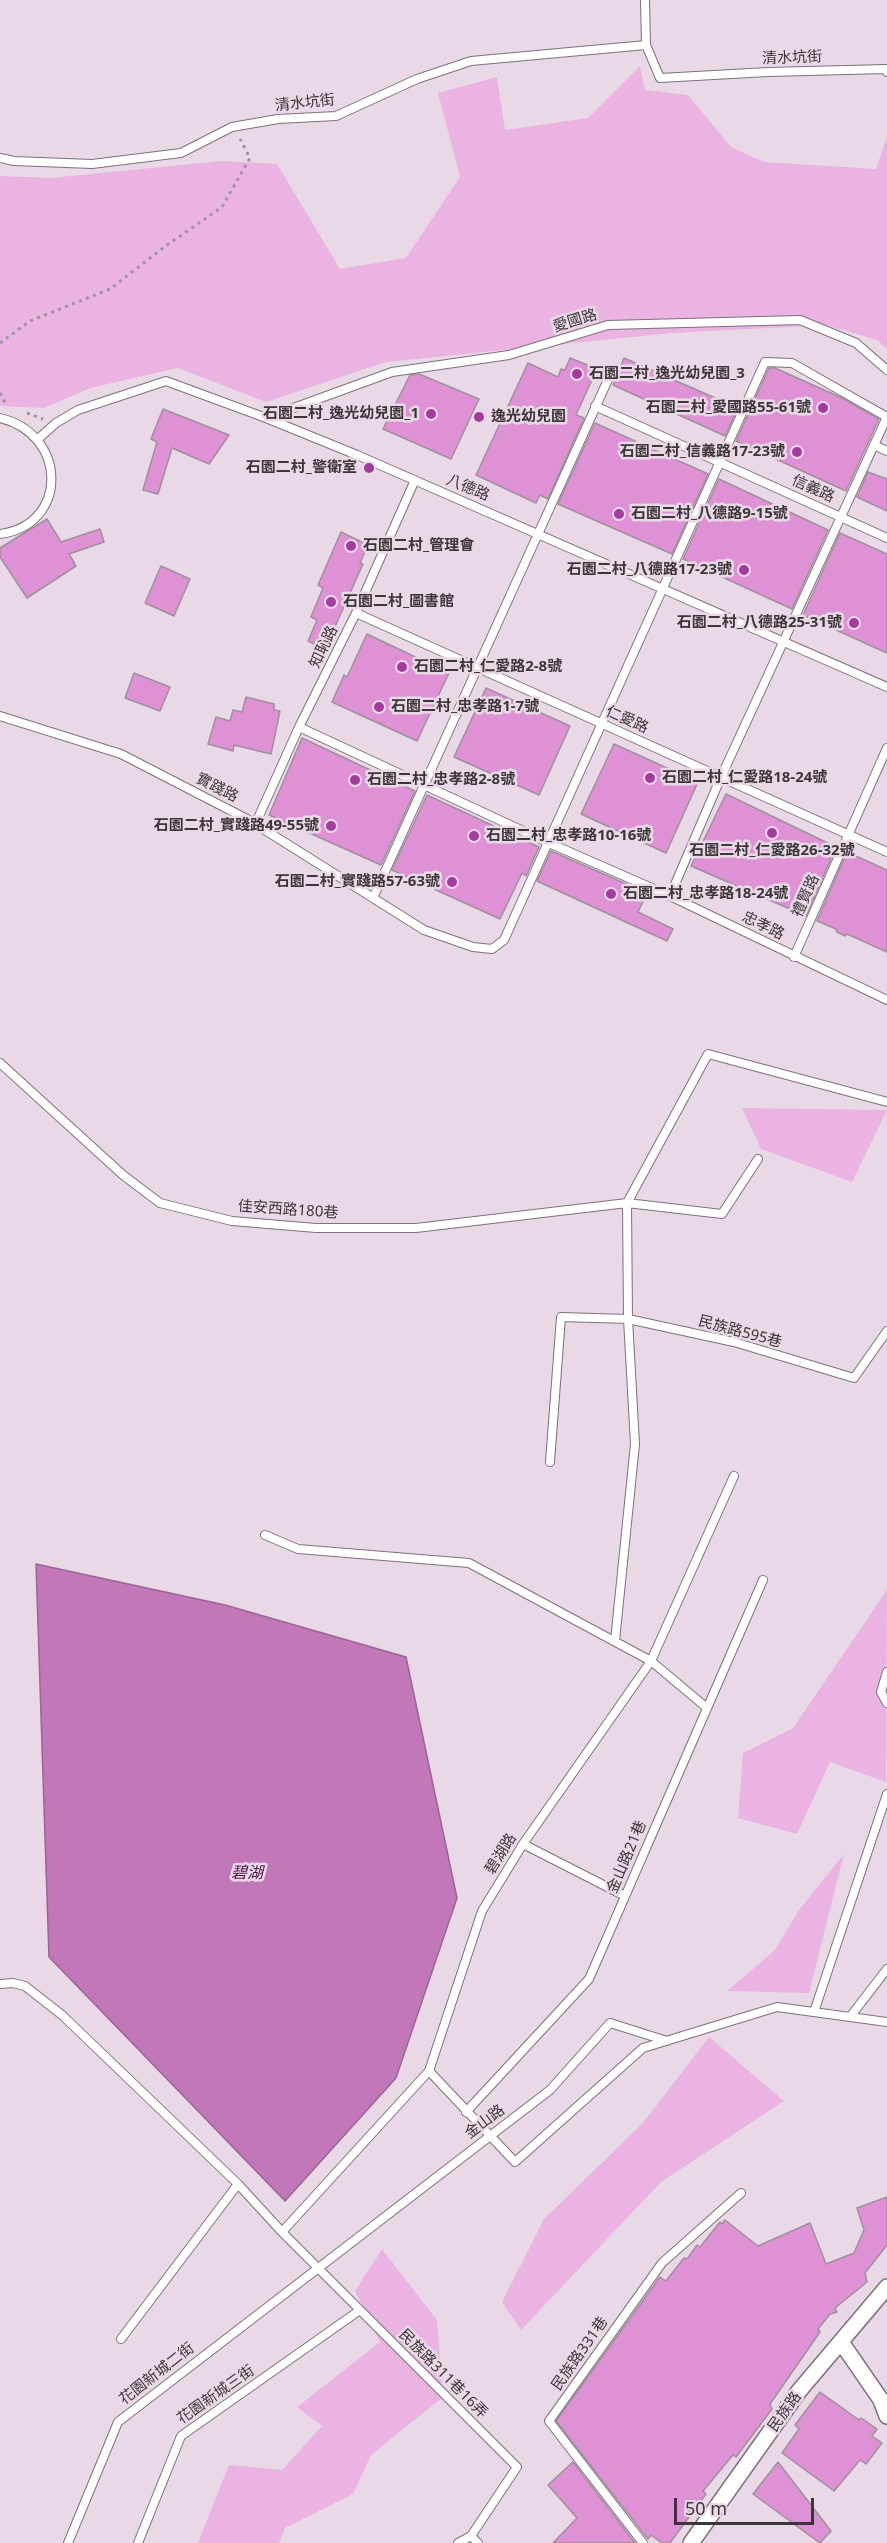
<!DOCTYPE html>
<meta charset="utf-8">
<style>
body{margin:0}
#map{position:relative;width:887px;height:2543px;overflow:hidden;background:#e9d9e6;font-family:"Noto Sans",sans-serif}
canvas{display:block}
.scale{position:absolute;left:674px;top:2498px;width:140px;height:27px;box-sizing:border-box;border:3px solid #3c363b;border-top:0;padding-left:8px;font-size:18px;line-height:21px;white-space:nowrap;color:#3c363b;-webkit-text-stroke:4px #e9d9e6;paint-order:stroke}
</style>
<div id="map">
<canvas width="887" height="2543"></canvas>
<div class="scale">50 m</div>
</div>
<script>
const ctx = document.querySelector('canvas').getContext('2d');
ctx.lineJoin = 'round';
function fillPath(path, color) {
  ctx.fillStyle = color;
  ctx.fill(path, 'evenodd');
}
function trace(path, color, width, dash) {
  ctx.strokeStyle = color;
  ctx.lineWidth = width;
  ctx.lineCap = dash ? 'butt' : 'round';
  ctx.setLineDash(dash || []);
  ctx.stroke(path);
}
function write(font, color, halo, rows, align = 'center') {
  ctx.font = font + ' "Noto Sans","Noto Sans TC",sans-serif';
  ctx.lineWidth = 5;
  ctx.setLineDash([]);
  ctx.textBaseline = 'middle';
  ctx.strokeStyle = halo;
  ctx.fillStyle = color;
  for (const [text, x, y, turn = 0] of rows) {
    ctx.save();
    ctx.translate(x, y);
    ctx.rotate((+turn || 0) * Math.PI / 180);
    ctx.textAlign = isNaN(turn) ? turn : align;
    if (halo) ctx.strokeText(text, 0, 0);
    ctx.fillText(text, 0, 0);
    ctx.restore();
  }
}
const green = new Path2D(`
 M640,66L645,90L688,95L731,147L764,162L876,169L887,137V349L877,340L826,325L672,333L386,362L266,402L178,368L90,388L44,408L0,406V176L50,178L221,161L277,164L340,269L406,258L460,177L438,93L497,77L505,130L588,118Z
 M742,1108L887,1110L852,1182L761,1149Z
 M887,1590L886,1782L830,1762L797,1834L738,1818L743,1753L793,1728Z
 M844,1854L809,1993L727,1991L775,1950L799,1910Z
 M709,2037L784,2101L661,2182L521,2330L502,2302L544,2219L643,2123Z
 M382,2249L437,2320L443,2397L371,2455L353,2494L285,2528L279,2543H198L229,2465L282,2470L322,2426L297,2407L380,2342L355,2291Z`);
const water = new Path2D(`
 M36,1564L225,1605L406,1657L457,1898L396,2078L285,2201L49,1957Z`);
const building = new Path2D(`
 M570,358L597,369L576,415L584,418L548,499L540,495L536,503L476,475L528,363L558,377L561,369L565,370Z
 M624,358L738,408L725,436L613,385Z
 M769,368H775L842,398L879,419L846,491L736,441Z
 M419,374L479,399L451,459L383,429L410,375Z
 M163,409L229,435L209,464L172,448L158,494L143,490L157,442L151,439Z
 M595,423L708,474L672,554L558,504Z
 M868,472L887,479V511L857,497Z
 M719,479L828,530L792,609L683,559Z
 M47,519L61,542L100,529L104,542L69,554L76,566L27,598L0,557V548Z
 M341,532L368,545L360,563L363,564L325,649L308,641L317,620L311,617L323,588L318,585Z
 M840,533L887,554V653L803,615Z
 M161,566L190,579L174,616L145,603Z
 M367,634L449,673L417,741L332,702L344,675L347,677Z
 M134,673L170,687L160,711L125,698Z
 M486,688L570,726L539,795L454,757Z
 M246,697L274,704V710L280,711L271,754L234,745L233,751L208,744L216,717L230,721L233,710L242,712Z
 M302,738L415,791L381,865L269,815Z
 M614,744L698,782L666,853L581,814Z
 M726,794L836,847L806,916L691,866Z
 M427,795L539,847L526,876L522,873L500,919L392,870Z
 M551,851L647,893L638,912L673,929L667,941L537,881Z
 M847,852L887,870V952L847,934L845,936L837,932L836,929L817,921Z
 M887,2197V2245L865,2273L867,2282L835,2308L837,2312L830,2314L818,2329L820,2332L770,2404L772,2409L736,2457L733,2455L703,2491L706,2494L670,2543H662L651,2535L648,2539L556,2421L660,2277L666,2281L684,2258L687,2259L697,2245L700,2247L720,2222L722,2224L725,2220L758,2246L810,2223L826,2264L854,2253L864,2230L857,2208Z
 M820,2392L859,2420L861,2418L877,2429L872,2436L882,2443L866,2464L860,2460L834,2491L782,2453L799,2429L795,2425Z
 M573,2462L635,2543H553L577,2518L548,2485Z
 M778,2462L831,2531L820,2543L753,2494Z`);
const path = new Path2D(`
 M0,343L30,321L110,289L167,245L222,207L250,158L240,139
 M0,393L7,406
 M27,413L43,419`);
const lane = new Path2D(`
 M646,45L660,78L768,72L886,69L887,72
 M0,158L14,161L92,164L181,153L232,127L278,119L336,116L417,79L471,61L646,45L645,0
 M595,406L887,538
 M0,418C68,434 69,525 0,534
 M266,418L392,372L509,355L608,325L800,320L856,343L887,370
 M37,440L56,423L78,410L166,381L266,418L357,455L887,687
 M874,445L887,451
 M356,613L887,852
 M0,716L121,754L249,820L424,930L473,947L492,949L504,940L765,362L792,363L887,417L721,777L670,896
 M299,727L549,843L670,896L887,1000
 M255,825L299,727L356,613L415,480
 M373,898L611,373
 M794,957L887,748
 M0,1063L123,1175L160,1203L232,1221L316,1228H416L627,1203L722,1214L758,1159
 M550,1462L561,1317L628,1319L734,1342L854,1378L887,1331
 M265,1535L298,1549L469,1563L651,1661L707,1708
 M615,1641L635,1444L628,1319L627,1203L708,1054L887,1102
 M887,1672L881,1692L887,1703
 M523,1844L625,1896
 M0,1984L13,1983L25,1986L62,2015L238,2184L282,2232L517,2467L471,2536L458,2543
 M814,2012L887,1794
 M850,2017L887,1969
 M429,2071L515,2162L643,2048L777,2007L887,2022
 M466,2112L589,1979L763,1580
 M282,2232L429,2071L482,1911L523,1844L651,1661L734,1476
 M121,2339L238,2184
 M471,2536L478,2543
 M68,2543L118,2422L550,2090L610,2023L667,2041
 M138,2543L181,2436L360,2310
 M643,2543L549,2421L662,2263L741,2193`);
const street = new Path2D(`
 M841,2342L881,2400L887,2416
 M691,2543L799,2391L887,2287`);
const markers = [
 [577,374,6,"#a53b9d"],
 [823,408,6,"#a53b9d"],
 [431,414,6,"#a53b9d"],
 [479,417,6,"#a53b9d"],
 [797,452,6,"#a53b9d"],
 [369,468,6,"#a53b9d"],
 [619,514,6,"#a53b9d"],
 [351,546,6,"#a53b9d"],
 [744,570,6,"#a53b9d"],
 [331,602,6,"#a53b9d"],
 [854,623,6,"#a53b9d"],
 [402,667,6,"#a53b9d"],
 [379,707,6,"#a53b9d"],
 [650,778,6,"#a53b9d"],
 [355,780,6,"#a53b9d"],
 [331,826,6,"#a53b9d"],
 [772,833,6,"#a53b9d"],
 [474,836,6,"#a53b9d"],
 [452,882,6,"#a53b9d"],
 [611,894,6,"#a53b9d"]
];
const streetNames = [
 ["清水坑街",792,58,-2],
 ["清水坑街",305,103,-6],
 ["愛國路",575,321,-17],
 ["八德路",468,488,23],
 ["信義路",813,489,24],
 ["知恥路",324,647,-64],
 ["仁愛路",627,720,24],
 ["實踐路",217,788,27],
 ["禮賢路",806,896,-66],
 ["忠孝路",763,926,26],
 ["佳安西路180巷",288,1210,4],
 ["民族路595巷",740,1332,15],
 ["碧湖路",501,1854,-58],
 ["金山路21巷",627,1857,-67],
 ["金山路",485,2122,-37],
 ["民族路331巷",580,2354,-55],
 ["花園新城二街",157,2374,-38],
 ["民族路311巷16弄",443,2374,45],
 ["花園新城三街",216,2395,-35],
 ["民族路",785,2412,-54]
];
const poiNames = [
 ["石園二村_逸光幼兒園_3",589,374],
 ["石園二村_愛國路55-61號",811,408,"right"],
 ["石園二村_逸光幼兒園_1",419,414,"right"],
 ["逸光幼兒園",491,417],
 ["石園二村_信義路17-23號",785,452,"right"],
 ["石園二村_警衛室",357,468,"right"],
 ["石園二村_八德路9-15號",631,514],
 ["石園二村_管理會",363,546],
 ["石園二村_八德路17-23號",732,570,"right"],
 ["石園二村_圖書館",343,602],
 ["石園二村_八德路25-31號",842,623,"right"],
 ["石園二村_仁愛路2-8號",414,667],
 ["石園二村_忠孝路1-7號",391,707],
 ["石園二村_仁愛路18-24號",662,778],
 ["石園二村_忠孝路2-8號",367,780],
 ["石園二村_實踐路49-55號",319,826,"right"],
 ["石園二村_忠孝路10-16號",486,836],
 ["石園二村_仁愛路26-32號",772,851,"center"],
 ["石園二村_實踐路57-63號",440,882,"right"],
 ["石園二村_忠孝路18-24號",623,894]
];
const waterNames = [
 ["碧湖",247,1873]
];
fillPath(green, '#eab3e2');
fillPath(water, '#c277b9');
trace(water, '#9a6493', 1.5);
fillPath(building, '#de91d4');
trace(building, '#9f909c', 1.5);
trace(lane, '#7e707c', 10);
trace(street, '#7e707c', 18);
trace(path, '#9f939d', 3, [3, 4.5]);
trace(lane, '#fff', 8);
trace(street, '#fff', 15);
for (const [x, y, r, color] of markers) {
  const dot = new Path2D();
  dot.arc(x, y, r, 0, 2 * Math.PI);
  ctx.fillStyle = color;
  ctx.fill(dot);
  trace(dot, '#e9d9e6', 2);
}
write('15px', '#3c363b', '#e9d9e6', streetNames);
write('bold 15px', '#3c363b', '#e9d9e6', poiNames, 'left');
write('italic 16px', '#551050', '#e9d9e6', waterNames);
</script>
